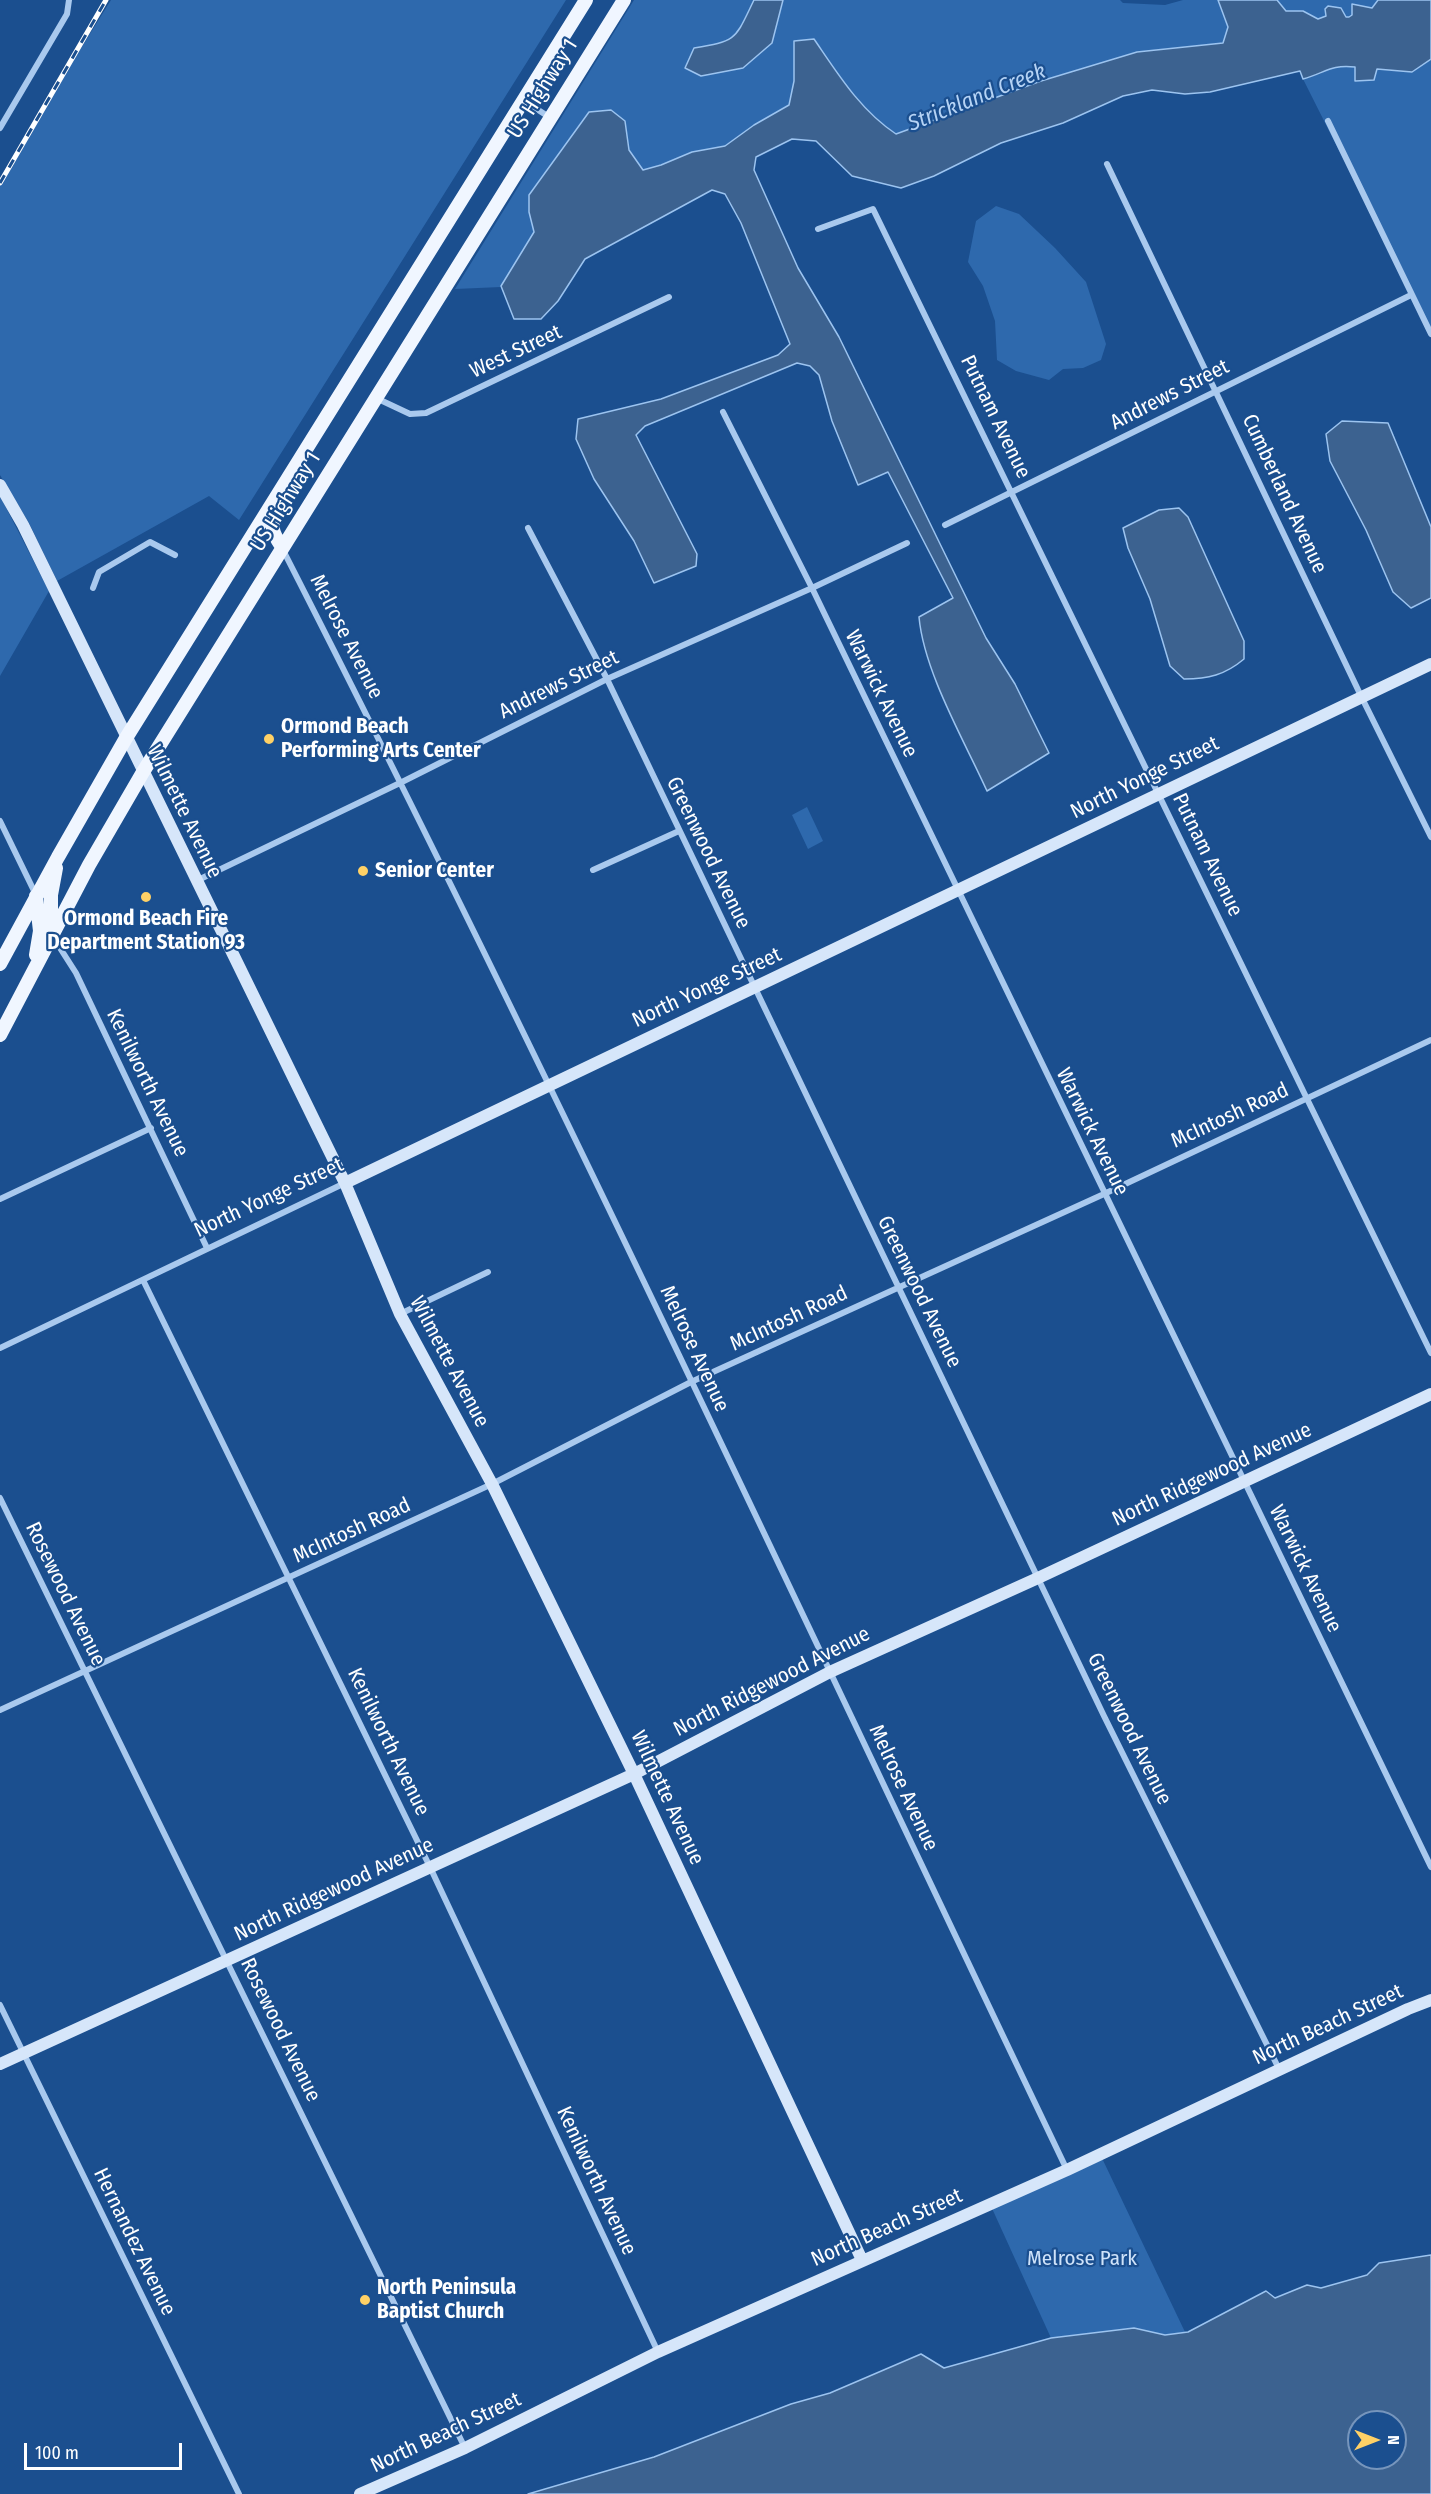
<!DOCTYPE html>
<style>
body{margin:0}
#map{position:relative;width:1431px;height:2494px;overflow:hidden;background:#1b4f8f;font-family:"Fira Sans Condensed",sans-serif}
canvas{display:block}
.north{position:absolute;left:1347px;top:2410px;width:60px;height:60px;box-sizing:border-box;background:#1b4f8f;border:2px solid #7695bc;border-radius:50%;rotate:90deg;font-size:16px;font-weight:700;line-height:24px;text-align:center;color:#fff}
.north::after{content:'';display:block;margin:auto;width:21px;height:27px;background:#ffd166;clip-path:polygon(50% 0,100% 100%,50% 72%,0 100%)}
.scale{position:absolute;left:24px;top:2443px;width:158px;height:27px;box-sizing:border-box;border:3px solid #fff;border-top:0;padding-left:8px;font-size:18px;line-height:21px;white-space:nowrap;color:#fff;-webkit-text-stroke:4px #1b4f8f;paint-order:stroke}
</style>
<div id="map">
<canvas width="1431" height="2494"></canvas>
<div class="north">N</div>
<div class="scale">100 m</div>
</div>
<script>
const ctx = document.querySelector('canvas').getContext('2d');
ctx.lineJoin = 'round';
function fillPath(path, color) {
  ctx.fillStyle = color;
  ctx.fill(path, 'evenodd');
}
function trace(path, color, width, dash) {
  ctx.strokeStyle = color;
  ctx.lineWidth = width;
  ctx.lineCap = dash ? 'butt' : 'round';
  ctx.setLineDash(dash || []);
  ctx.stroke(path);
}
function write(font, color, halo, rows, align = 'center') {
  ctx.font = font + ' "Fira Sans Condensed",sans-serif';
  ctx.lineWidth = 4.5;
  ctx.setLineDash([]);
  ctx.textBaseline = 'middle';
  ctx.strokeStyle = halo;
  ctx.fillStyle = color;
  for (const [text, x, y, turn = 0] of rows) {
    ctx.save();
    ctx.translate(x, y);
    ctx.rotate((+turn || 0) * Math.PI / 180);
    ctx.textAlign = isNaN(turn) ? turn : align;
    if (halo) ctx.strokeText(text, 0, 0);
    ctx.fillText(text, 0, 0);
    ctx.restore();
  }
}
const green = new Path2D(`
 M111,0H566L239,520L209,496L57,581L29,523L0,475V178Z
 M634,0H754C735,39 738,41 694,48L743,68L772,43L783,0H1120L1123,3L1165,5L1183,0H1218L1228,27L1223,43L1137,52L1041,81L896,134C859,108 839,76 814,39L794,41V81L790,105L754,125L725,146L692,152L661,165L643,170L629,150L625,121L529,212L534,232L501,287L455,289Z
 M1277,0H1378L1372,8L1352,4V15L1349,17H1346L1344,13L1318,19L1303,12L1286,11Z
 M1431,59V334L1303,79L1320,74L1329,68L1341,66L1412,72Z
 M996,206L1019,214L1055,248L1086,282L1106,344L1101,360L1083,368L1063,369L1049,380L1016,371L997,360L995,321L983,286L968,262L976,221Z
 M0,496L49,591L0,676Z
 M807,807L823,841L808,849L792,815Z
 M1100,2154L1185,2332L1165,2335L1134,2328L1051,2338L990,2204Z`);
const water = new Path2D(`
 M754,0H783L772,43L743,68L701,76L685,68L694,48C738,41 735,39 754,0Z
 M1218,0H1277L1286,11H1303L1318,19L1326,16L1325,9L1328,6L1341,8L1346,17H1349L1352,15V4L1372,8L1378,0H1431V59L1412,72L1377,69L1374,80L1355,81V67C1331,64 1325,73 1303,79L1300,71L1210,92L1185,94L1152,90L1123,96L1063,123L1001,143L934,176L901,188L852,176L816,141L792,139L756,157L754,170L798,268L839,337L986,638L1015,684L1049,753L987,791C964,740 924,672 919,617L953,598L888,472L858,485L832,421L819,375L810,366L797,363L645,426L636,435L697,554L696,566L654,583L634,541L594,479L576,439L578,419L661,399L778,355L790,344L741,223L725,194L712,190L585,259L558,301L541,319H514L501,286L534,232L529,212V195L589,112L611,110L625,121L629,150L643,170L661,165L692,152L725,146L754,125L789,105L794,81V41L814,39C838,74 860,110 896,134L1041,81L1137,52L1223,43L1228,27Z
 M1342,421L1388,423L1431,527V598L1411,608L1393,592L1366,530L1330,461L1326,434Z
 M1179,508L1188,517L1244,641V659C1225,675 1208,679 1184,679L1170,666L1150,599L1128,548L1123,528L1159,510Z
 M1431,2255V2494H528L654,2457L791,2404L830,2393L921,2354L944,2368L1051,2338L1134,2328L1165,2335L1188,2332L1266,2291L1275,2298L1307,2285L1321,2288L1367,2275L1379,2263ZM1359,2422H1395V2458H1359Z`);
const street = new Path2D(`
 M523,100L549,117
 M1328,121L1431,334
 M0,128L67,14L69,0
 M1107,164L1361,696L1431,837
 M818,229L873,209L1431,1353
 M376,398L410,414L426,413L669,297
 M723,412L812,588L1431,1867
 M945,525L1411,295
 M528,528L607,679L1104,1716L1279,2069
 M282,548C555,1083 808,1628 1067,2170
 M93,588L99,572L150,542L175,555
 M0,821L36,895
 M593,870L679,831
 M196,881L402,782L607,679L812,588L907,543
 M53,937L76,973L207,1248
 M0,1199L151,1128
 M143,1280L430,1867L658,2352
 M400,1314L488,1272
 M0,1348L345,1183
 M0,1498L465,2448
 M0,1710L492,1484L691,1382L1104,1194L1431,1040
 M0,2005L239,2494`);
const secondary = new Path2D(`
 M0,485L23,525L345,1183L400,1314L492,1484L634,1774L862,2260
 M345,1183L1431,664
 M0,2064L634,1774L830,1672L1038,1578L1431,1394
 M360,2494L465,2448L658,2352L1067,2170L1408,2009L1431,2000`);
const primary = new Path2D(`
 M276,505C271,525 270,530 282,547
 M51,934V895L56,868
 M36,955L40,931L36,896
 M0,964L58,857L126,738L586,0
 M0,1035L89,865L143,772L624,0`);
const rail = new Path2D(`
 M0,183L106,0`);
const markers = [
 [269,739,6,"#ffd166"],
 [363,871,6,"#ffd166"],
 [146,897,6,"#ffd166"],
 [365,2300,6,"#ffd166"]
];
const streetNames = [
 ["US Highway 1",543,89,-58],
 ["West Street",516,352,-25],
 ["Andrews Street",1170,395,-27],
 ["Putnam Avenue",995,417,64],
 ["Cumberland Avenue",1284,494,65],
 ["US Highway 1",286,502,-58],
 ["Melrose Avenue",346,637,63],
 ["Andrews Street",559,685,-26],
 ["Warwick Avenue",881,694,64],
 ["North Yonge Street",1145,778,-26],
 ["Wilmette Avenue",184,812,64],
 ["Greenwood Avenue",708,853,64],
 ["Putnam Avenue",1207,855,64],
 ["North Yonge Street",707,988,-25],
 ["Kenilworth Avenue",147,1083,64],
 ["McIntosh Road",1230,1116,-25],
 ["Warwick Avenue",1092,1132,64],
 ["North Yonge Street",269,1198,-25],
 ["Greenwood Avenue",919,1292,64],
 ["McIntosh Road",789,1319,-25],
 ["Melrose Avenue",694,1349,65],
 ["Wilmette Avenue",449,1362,62],
 ["North Ridgewood Avenue",1212,1475,-25],
 ["McIntosh Road",352,1531,-25],
 ["Warwick Avenue",1305,1569,64],
 ["Rosewood Avenue",65,1594,64],
 ["North Ridgewood Avenue",772,1682,-27],
 ["Greenwood Avenue",1129,1729,64],
 ["Kenilworth Avenue",388,1742,64],
 ["Melrose Avenue",903,1788,65],
 ["Wilmette Avenue",667,1798,65],
 ["North Ridgewood Avenue",334,1890,-25],
 ["North Beach Street",1328,2025,-25],
 ["Rosewood Avenue",280,2030,64],
 ["Kenilworth Avenue",596,2181,65],
 ["North Beach Street",887,2228,-24],
 ["Hernandez Avenue",134,2242,64],
 ["North Beach Street",446,2433,-25]
];
const poiNames = [
 ["Ormond Beach",281,727],
 ["Performing Arts Center",281,751],
 ["Senior Center",375,871],
 ["Ormond Beach Fire",146,919,"center"],
 ["Department Station 93",146,943,"center"],
 ["North Peninsula",377,2288],
 ["Baptist Church",377,2312]
];
const parkNames = [
 ["Melrose Park",1082,2259]
];
const waterNames = [
 ["Strickland Creek",977,98,-22]
];
fillPath(green, '#2e69ad');
fillPath(water, '#3c6290');
trace(water, '#9cc4f0', 1.5);
trace(street, '#a9c9ee', 6);
trace(secondary, '#d6e6fa', 12);
trace(primary, '#f0f6ff', 14);
trace(rail, '#fff', 5);
trace(rail, '#1b4f8f', 3, [9]);
for (const [x, y, r, color] of markers) {
  const dot = new Path2D();
  dot.arc(x, y, r, 0, 2 * Math.PI);
  ctx.fillStyle = color;
  ctx.fill(dot);
  trace(dot, '#1b4f8f', 2);
}
write('21px', '#fff', '#1b4f8f', streetNames);
write('bold 21px', '#fff', '#1b4f8f', poiNames, 'left');
write('21px', '#cfe3fa', '#1b4f8f', parkNames);
write('italic 22px', '#b5d3f5', '#1b4f8f', waterNames);
</script>
